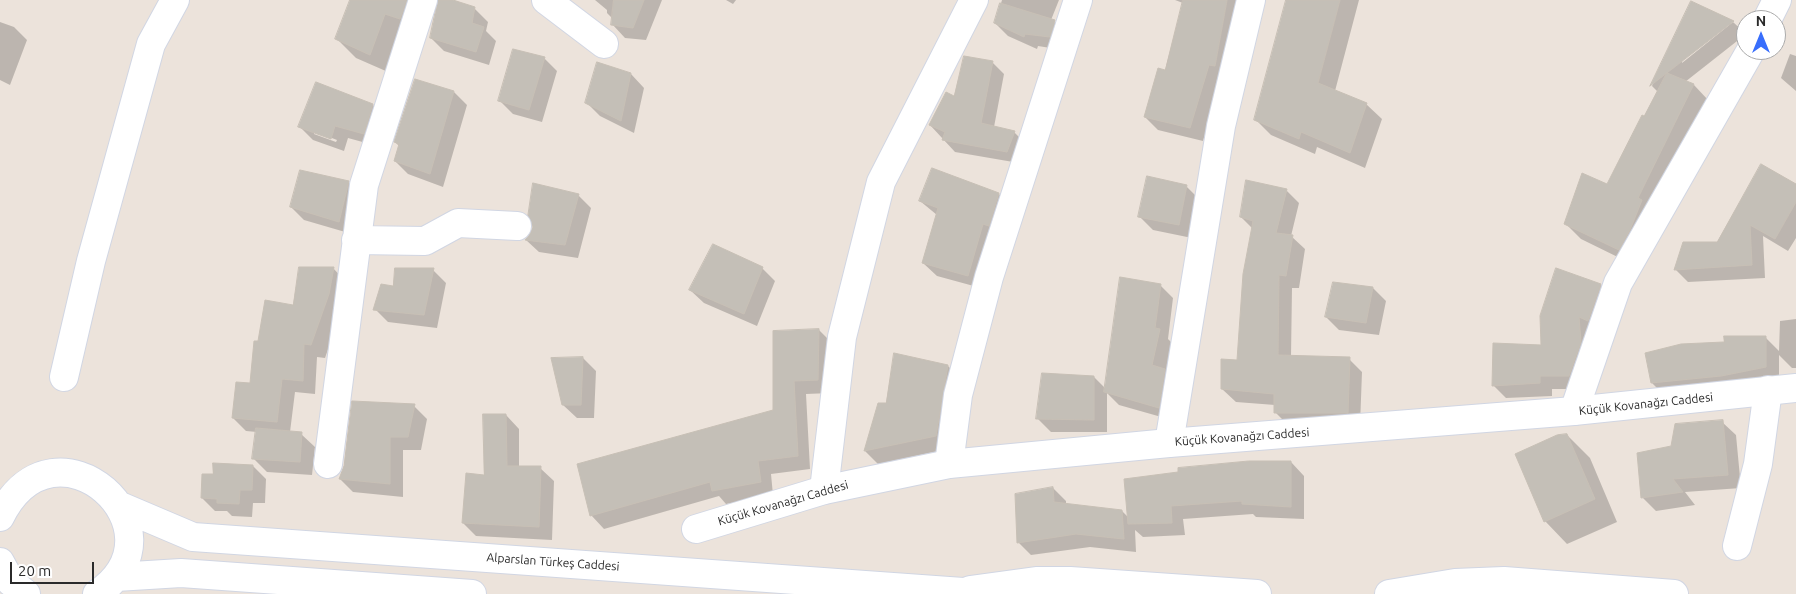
<!DOCTYPE html>
<meta charset="utf-8">
<style>
body{margin:0}
#map{position:relative;width:1796px;height:594px;overflow:hidden;background:#ece3db;font-family:Ubuntu,sans-serif}
canvas{display:block}
.north{position:absolute;left:1736px;top:10px;width:50px;height:50px;box-sizing:border-box;background:#fff;border:1px solid #aaa;border-radius:50%;rotate:0deg;font-size:14px;font-weight:700;line-height:20px;text-align:center;color:#2a2a2a}
.north::after{content:'';display:block;margin:auto;width:18px;height:22px;background:#386efc;clip-path:polygon(50% 0,100% 100%,50% 72%,0 100%)}
.scale{position:absolute;left:10px;top:562px;width:84px;height:22px;box-sizing:border-box;border:2px solid #2a2a2a;border-top:0;padding-left:6px;font-size:15px;line-height:18px;white-space:nowrap;color:#2a2a2a;-webkit-text-stroke:4px #fff;paint-order:stroke}
</style>
<div id="map">
<canvas width="1796" height="594"></canvas>
<div class="north">N</div>
<div class="scale">20 m</div>
</div>
<script>
const ctx = document.querySelector('canvas').getContext('2d');
ctx.lineJoin = 'round';
function fillPath(path, color) {
  ctx.fillStyle = color;
  ctx.fill(path, 'evenodd');
}
function trace(path, color, width, dash) {
  ctx.strokeStyle = color;
  ctx.lineWidth = width;
  ctx.lineCap = dash ? 'butt' : 'round';
  ctx.setLineDash(dash || []);
  ctx.stroke(path);
}
function write(font, color, halo, rows, align = 'center') {
  ctx.font = font + ' Ubuntu,sans-serif';
  ctx.lineWidth = 4.5;
  ctx.setLineDash([]);
  ctx.textBaseline = 'middle';
  ctx.strokeStyle = halo;
  ctx.fillStyle = color;
  for (const [text, x, y, turn = 0] of rows) {
    ctx.save();
    ctx.translate(x, y);
    ctx.rotate((+turn || 0) * Math.PI / 180);
    ctx.textAlign = isNaN(turn) ? turn : align;
    if (halo) ctx.strokeText(text, 0, 0);
    ctx.fillText(text, 0, 0);
    ctx.restore();
  }
}
const shadow = new Path2D(`
 M351,0H427L388,72L356,58L337,39Z
 M439,0H449L474,8L488,22L486,31L496,41L489,65L444,51L431,38Z
 M595,0H662L646,40L625,38L612,24L613,19L607,13V10Z
 M726,0H736L733,4Z
 M1002,0H1059L1051,20L1068,34L1063,50L1038,46L1037,49L1008,36L995,23Z
 M1175,0H1256L1222,78L1203,141L1158,130L1145,117L1166,71L1183,3Z
 M1287,0H1359L1335,91L1366,104L1382,119L1365,168L1317,147L1315,154L1271,135L1255,119Z
 M1691,2L1682,63L1733,22L1746,34L1685,82L1694,85L1709,101L1634,265L1581,239L1566,224L1608,186L1658,92L1652,86Z
 M0,22L14,27L27,40L10,85L0,80Z
 M1790,54L1796,56V91L1781,78Z
 M544,58L557,71L542,122L513,114L500,101Z
 M992,62L1004,74L994,127L1014,132L1026,144L1019,163L955,152L930,125L955,98Z
 M631,74L644,88L634,133L600,116L587,103Z
 M316,83L373,105L386,119L377,146L348,138L344,151L313,140L300,127ZM314,131L337,140L336,142L314,134Z
 M454,92L467,105L443,187L408,174L395,161L400,147L395,142Z
 M932,169L999,194L1012,208L981,288L937,276L923,263L937,215L920,201Z
 M348,182L362,195L352,234L304,220L291,207Z
 M1796,185V238L1788,251L1763,236L1765,278L1688,282L1675,269L1718,243Z
 M1186,186L1199,199L1192,238L1153,230L1140,217Z
 M1286,190L1299,203L1291,236L1305,249L1299,288H1292L1291,357L1349,359L1362,372L1360,426L1288,425L1275,412V405L1236,402L1222,389L1239,361L1253,229L1241,217Z
 M578,195L591,208L578,258L539,252L526,240Z
 M333,268L346,282L342,308L325,358L317,357L315,394L295,392L290,432L301,434L315,447L312,475L267,472L254,459L257,432L246,431L233,418L251,385L259,343Z
 M762,268L775,281L757,326L704,303L690,290Z
 M433,270L446,283L437,328L388,322L375,309L394,287Z
 M1160,285L1173,298L1168,339L1172,343L1167,372L1178,383L1172,420L1119,405L1107,393V432H1051L1038,419L1094,377L1106,389Z
 M1601,285L1614,298L1582,389H1552V396L1506,398L1493,385L1542,347Z
 M1373,288L1386,301L1379,335L1339,330L1326,317Z
 M1796,319V368H1792L1779,355V380L1665,396L1652,383L1726,343L1766,338L1779,351L1780,321Z
 M819,330L832,343L831,393L806,394L810,469L771,474L773,495L726,504L719,496L604,529L591,515L775,411Z
 M583,358L596,371L594,418H577L563,405Z
 M948,366L961,379L948,449L878,464L865,451L888,405Z
 M414,406L427,419L421,450H403V497L353,492L340,479Z
 M506,415L519,429V467L540,468L554,481L552,540L476,536L463,523L485,476Z
 M1722,422L1736,435L1741,488L1685,492L1695,505L1656,511L1643,498L1639,454L1672,447Z
 M1567,435L1590,458L1617,522L1567,544L1545,521Z
 M1291,462L1304,476V519L1256,517L1253,514L1183,519L1185,535L1143,537L1135,530L1136,552L1090,547L1031,555L1018,542L1053,488L1066,501V504L1122,511L1129,518L1179,473Z
 M253,466L266,479L265,503H253L252,517L232,516L227,511H215L202,498L215,475Z`);
const building = new Path2D(`
 M350,0H407L400,19L385,14L370,55L335,39Z
 M438,0H453L475,7L472,23L484,27L476,52L430,38Z
 M614,0H644L633,28L611,25Z
 M1183,0H1227L1215,66L1209,65L1190,128L1144,117L1158,68L1165,70Z
 M1286,0H1340L1318,83L1367,103L1350,153L1301,132L1299,139L1254,120Z
 M1691,1L1734,21L1650,86Z
 M1000,3L1055,20L1050,37L1025,34L1024,37L994,23Z
 M513,49L545,57L529,110L498,101Z
 M964,56L993,61L981,123L1015,131L1007,152L942,140L945,132L929,125L946,92L954,96Z
 M597,62L631,73L621,121L585,103Z
 M1667,73L1694,84L1638,198L1642,200L1630,230L1619,250L1564,224L1582,173L1607,184L1642,115L1644,116Z
 M415,79L454,91L430,174L394,161L399,144L394,142Z
 M316,82L373,104L364,134L335,126L331,139L298,127Z
 M1761,164L1796,184V202L1775,239L1750,225L1752,265L1674,270L1683,242H1717Z
 M932,168L999,193L989,226L983,224L968,276L922,263L938,208L919,201Z
 M300,170L349,181L339,222L290,207Z
 M1147,176L1187,185L1179,225L1138,217Z
 M1246,180L1287,189L1276,233L1293,235L1286,276L1279,275L1278,355L1350,357L1348,413H1274V394L1221,389V359L1237,360L1243,274L1253,221L1240,217Z
 M533,183L579,194L565,245L525,240L530,234L533,227L528,216Z
 M713,244L763,267L744,314L689,290Z
 M299,267H334L329,294L311,345L304,344L303,381L282,379L277,422L232,418L236,382L250,383L254,341H258L265,300L293,305Z
 M395,268H434L424,315L373,310L381,284L393,286Z
 M1556,268L1601,284L1588,321L1579,317L1581,342L1569,376H1540V383L1492,386L1493,343L1541,345L1540,316Z
 M1120,277L1161,284L1155,328L1160,329L1152,365L1165,369L1159,408L1104,392Z
 M1333,282L1373,287L1366,323L1325,317Z
 M819,329L818,380L794,381L798,456L758,461L761,482L712,491L710,482L590,516L577,464L773,410V331Z
 M1724,336H1766V367L1721,376L1651,383L1645,353L1681,344L1724,342Z
 M894,353L948,365L936,436L864,451L878,403H886Z
 M583,357L581,405H562L551,358Z
 M1042,373L1094,376V420L1036,419Z
 M352,401L415,404L408,437H390V484L339,479L344,466Z
 M483,414H506L507,466H541L539,527L462,523L466,473L484,475Z
 M1723,420L1728,475L1673,479L1683,492L1641,498L1637,453L1671,446L1675,424Z
 M256,428L302,432L300,462L252,459Z
 M1567,434L1595,499L1544,522L1515,454L1557,435Z
 M1249,461H1291V507L1242,504V501L1171,506L1172,523L1128,524L1124,479L1178,472V468Z
 M213,463L253,465L252,490H240L239,504L217,503V499L201,498L202,474H213Z
 M1053,487L1054,502L1122,510L1124,539L1076,534L1017,543L1015,494Z`);
const minor = new Path2D(`
 M546,0L604,44
 M1767,20L1777,0
 M356,240L425,241L458,223L517,226
 M64,377L91,261L151,44L175,0
 M1574,411L1618,283L1751,50
 M1169,443L1221,126L1251,0
 M328,464L364,185L423,0
 M949,464L958,395L989,277L1078,0
 M824,490L842,337L881,182L974,0
 M1737,546L1758,464L1768,390`);
const tertiary = new Path2D(`
 M696,529L824,490L949,464L1169,443L1574,411L1796,388`);
const secondary = new Path2D(`
 M120,506L193,537L991,594
 M0,517C55,406 191,530 97,594
 M0,562L11,582L26,594
 M116,577L181,573L472,594
 M970,590L1036,581H1070L1257,594
 M1389,594L1455,583L1504,581L1674,594`);
const streetNames = [
 ["Küçük Kovanağzı Caddesi",1646,404,-6],
 ["Küçük Kovanağzı Caddesi",1242,437,-4],
 ["Küçük Kovanağzı Caddesi",783,503,-16],
 ["Alparslan Türkeş Caddesi",553,562,4]
];
fillPath(shadow, '#0003');
fillPath(building, '#c4bfb7');
trace(building, '#c7bfb5', 1);
trace(minor, '#d1d6e3', 30);
trace(tertiary, '#d1d6e3', 30);
trace(secondary, '#d1d6e3', 30);
trace(minor, '#fff', 28);
trace(tertiary, '#fff', 28);
trace(secondary, '#fff', 28);
write('12px', '#2a2a2a', '#fff', streetNames);
</script>
